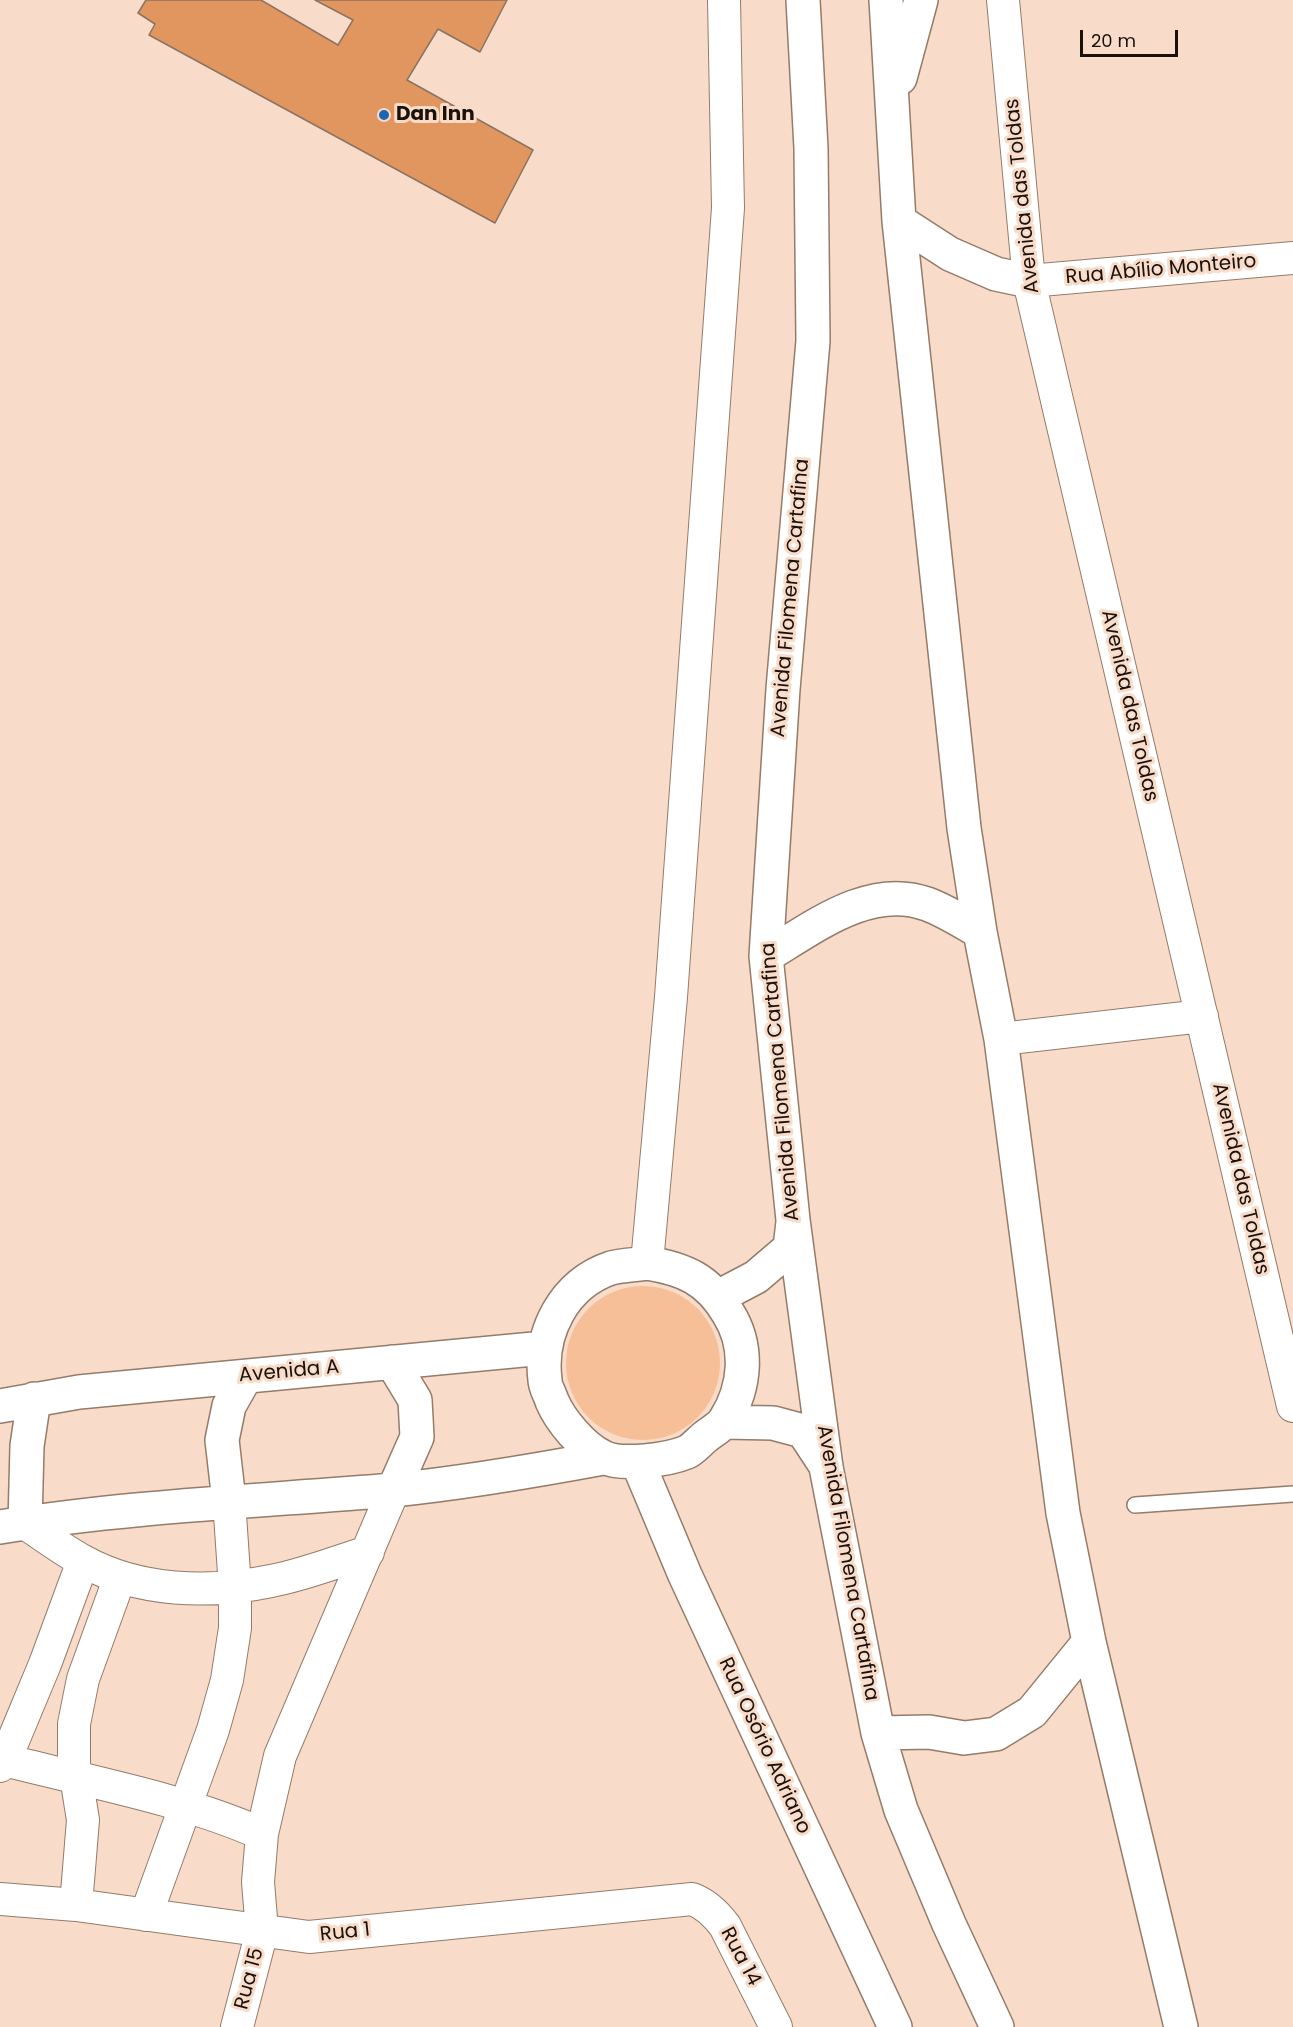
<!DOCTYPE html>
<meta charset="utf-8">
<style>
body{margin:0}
#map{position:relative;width:1293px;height:2027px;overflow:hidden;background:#f8dcc9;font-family:Poppins,sans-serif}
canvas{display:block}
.scale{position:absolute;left:1080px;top:30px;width:98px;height:27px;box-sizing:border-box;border:3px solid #1a110a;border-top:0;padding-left:8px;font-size:18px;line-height:21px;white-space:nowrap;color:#1a110a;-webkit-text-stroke:4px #f8dcc9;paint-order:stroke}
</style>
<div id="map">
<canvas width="1293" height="2027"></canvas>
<div class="scale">20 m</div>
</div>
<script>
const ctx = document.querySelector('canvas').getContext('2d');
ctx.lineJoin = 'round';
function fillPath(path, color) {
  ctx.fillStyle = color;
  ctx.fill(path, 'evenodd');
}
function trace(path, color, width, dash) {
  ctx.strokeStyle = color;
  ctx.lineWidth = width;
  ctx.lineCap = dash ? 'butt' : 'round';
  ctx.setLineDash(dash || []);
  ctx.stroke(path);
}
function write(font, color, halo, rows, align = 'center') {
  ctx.font = font + ' Poppins,sans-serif';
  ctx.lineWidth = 6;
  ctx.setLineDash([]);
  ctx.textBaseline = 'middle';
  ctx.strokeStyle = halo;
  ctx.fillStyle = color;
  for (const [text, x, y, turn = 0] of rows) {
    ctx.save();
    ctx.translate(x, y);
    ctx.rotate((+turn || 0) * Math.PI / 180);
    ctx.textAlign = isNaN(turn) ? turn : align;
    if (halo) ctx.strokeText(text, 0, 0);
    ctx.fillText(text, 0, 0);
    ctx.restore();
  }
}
const green = new Path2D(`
 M566 1363a77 77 0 1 1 154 0a77 77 0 1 1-154 0Z`);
const building = new Path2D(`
 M146,0H261L338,45L353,20L315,0H507L480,52L438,29L407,80L533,150L495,223L149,35L155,24L138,13Z`);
const lane = new Path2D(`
 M1135,1505L1293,1494`);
const street = new Path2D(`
 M1003,0L1029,281L1293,1406
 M1029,281L1293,258
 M1001,1039L1202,1016
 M647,1263L671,997L728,208L724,0
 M25,1523C44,1536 63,1550 83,1561C139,1592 209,1594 271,1581C304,1575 336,1562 368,1552
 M5,1760C89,1782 184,1799 262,1834
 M0,1766L5,1760L45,1664L83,1561
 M0,1899L76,1905L309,1937L692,1899C706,1904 716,1914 725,1926L776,2027
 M76,1905L83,1820L74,1764V1724L83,1679L120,1577
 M146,1915L213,1730L227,1680L235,1628V1587L229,1501
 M237,2027L262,1931L258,1882L262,1834L280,1756L394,1489`);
const secondary = new Path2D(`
 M803,0L811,148L813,341L783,689L766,956L793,1220L826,1467L878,1733L901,1810L949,1924L997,2027
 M886,0L899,221L964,828L980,932L1001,1039L1063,1513L1089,1642L1181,2027
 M900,78L921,0
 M899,221L950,254L996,274L1029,281
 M766,956C813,928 869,883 927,904C946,911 963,922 980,932
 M647,1263C684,1269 708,1279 728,1313C749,1346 746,1387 725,1420C721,1427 711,1432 705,1437C699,1442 693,1449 687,1452C668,1460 621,1466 603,1457C583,1448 560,1420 552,1401C550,1394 545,1387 545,1380C539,1332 564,1284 611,1268C622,1265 636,1265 647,1263Z
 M718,1297L756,1277L790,1248L793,1222
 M392,1362L415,1400L417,1437L394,1489
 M0,1406L79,1392L544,1348
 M724,1422L773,1423L803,1431L826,1466
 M638,1463L685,1575L895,2027
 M229,1501L222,1440L229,1406L246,1376
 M25,1523L27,1446L34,1399
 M0,1527C130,1506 262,1501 393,1490C463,1483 533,1471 603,1458
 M878,1733L929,1732L964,1738L996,1734L1032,1712L1089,1642`);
const markers = [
 [384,115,6,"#1a65b4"]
];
const poiNames = [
 ["Dan Inn",396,115]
];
const streetNames = [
 ["Avenida das Toldas",1023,196,-96],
 ["Rua Abílio Monteiro",1161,270,-5],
 ["Avenida Filomena Cartafina",791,598,-85],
 ["Avenida das Toldas",1129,706,77],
 ["Avenida Filomena Cartafina",781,1082,-95],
 ["Avenida das Toldas",1240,1179,77],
 ["Avenida A",289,1372,-5],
 ["Avenida Filomena Cartafina",847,1563,80],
 ["Rua Osório Adriano",764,1746,65],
 ["Rua 1",345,1933,-6],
 ["Rua 14",740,1957,62],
 ["Rua 15",250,1979,-75]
];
fillPath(green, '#f7bf97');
fillPath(building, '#e1965f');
trace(building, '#8b7362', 1.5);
trace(lane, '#947b6a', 18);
trace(street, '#947b6a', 34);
trace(secondary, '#947b6a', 36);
trace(lane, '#fff', 15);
trace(street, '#fff', 32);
trace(secondary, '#fff', 33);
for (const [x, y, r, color] of markers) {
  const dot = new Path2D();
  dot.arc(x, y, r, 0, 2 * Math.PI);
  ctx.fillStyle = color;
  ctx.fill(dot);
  trace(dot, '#f8dcc9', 2);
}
write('bold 20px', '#1a110a', '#f8dcc9', poiNames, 'left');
write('20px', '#1a110a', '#f8dcc9', streetNames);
</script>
